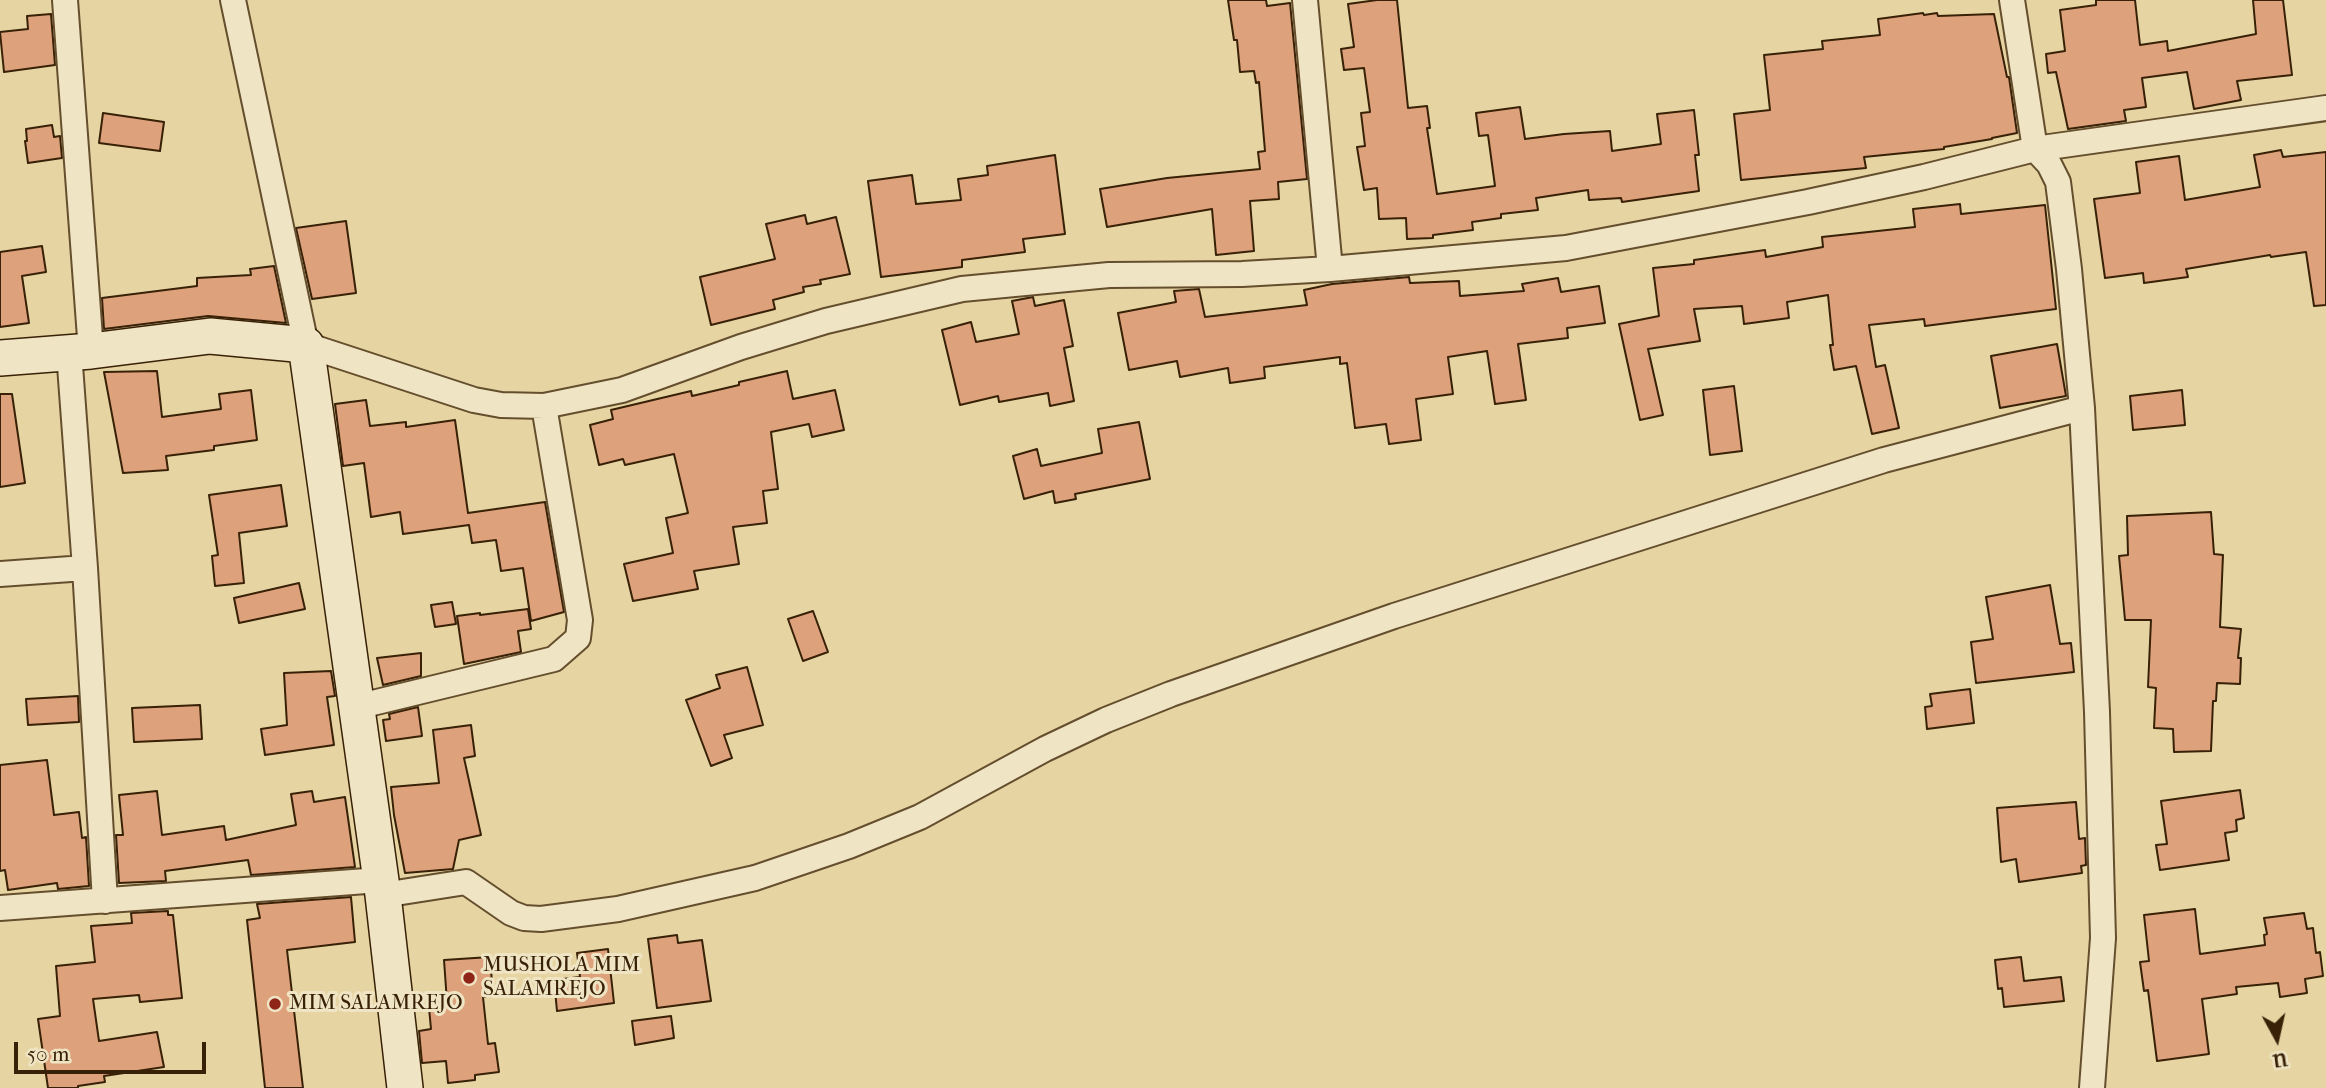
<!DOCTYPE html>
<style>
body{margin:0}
#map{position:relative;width:2326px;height:1088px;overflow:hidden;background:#e6d5a3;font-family:"IM FELL French Canon",serif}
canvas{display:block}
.north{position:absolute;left:2242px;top:1004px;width:70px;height:70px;-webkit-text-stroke:5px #efe4c3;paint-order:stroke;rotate:172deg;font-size:19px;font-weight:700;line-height:28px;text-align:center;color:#382106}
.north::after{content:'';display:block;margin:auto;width:24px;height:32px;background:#382106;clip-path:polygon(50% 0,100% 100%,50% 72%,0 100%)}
.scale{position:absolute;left:14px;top:1042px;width:192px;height:32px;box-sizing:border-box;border:4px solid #382106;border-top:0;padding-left:9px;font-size:21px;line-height:24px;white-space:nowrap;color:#382106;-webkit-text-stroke:5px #efe4c3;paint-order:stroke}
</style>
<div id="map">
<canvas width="2326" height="1088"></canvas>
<div class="north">U</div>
<div class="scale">50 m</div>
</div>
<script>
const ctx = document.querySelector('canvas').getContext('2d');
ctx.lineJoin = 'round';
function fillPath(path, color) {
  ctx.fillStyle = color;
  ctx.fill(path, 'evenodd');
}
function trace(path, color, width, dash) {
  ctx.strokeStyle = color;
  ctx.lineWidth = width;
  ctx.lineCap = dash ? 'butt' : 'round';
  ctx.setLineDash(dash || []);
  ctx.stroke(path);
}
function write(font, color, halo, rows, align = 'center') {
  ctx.font = font + ' "IM FELL French Canon",serif';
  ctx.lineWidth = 6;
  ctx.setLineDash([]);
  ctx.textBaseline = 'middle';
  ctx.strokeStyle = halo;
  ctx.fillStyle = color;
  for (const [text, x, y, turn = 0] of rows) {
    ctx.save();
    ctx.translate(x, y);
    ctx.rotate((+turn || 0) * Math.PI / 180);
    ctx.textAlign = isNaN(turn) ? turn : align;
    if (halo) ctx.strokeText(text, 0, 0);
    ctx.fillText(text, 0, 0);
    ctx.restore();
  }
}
const building = new Path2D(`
 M1228,0H1266L1267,6L1290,3L1307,179L1278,182L1279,199L1250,201L1254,251L1216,255L1212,209L1107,227L1100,189L1167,178L1260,169L1258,152L1265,151L1259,82L1256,83L1254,71L1240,72L1237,40H1234Z
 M1377,0H1397L1408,108L1427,106L1430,128H1427L1437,194L1495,186L1488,135L1479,136L1476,113L1520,107L1525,139L1564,134L1610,131L1612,151L1661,144L1657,114L1694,110L1699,155H1695L1699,191L1622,202L1621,198L1589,200L1588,190L1536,198L1538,210L1501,214V218L1472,222L1473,230L1433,235V238L1407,239L1406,218L1379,219L1377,188L1364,190L1357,147L1365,146L1361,113L1370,112L1364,68L1344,70L1341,49L1354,47L1348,4Z
 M2096,0H2135L2140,45L2167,41L2168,51L2256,34L2253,0H2283L2292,75L2237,81L2241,100L2194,109L2187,72L2142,78L2146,107L2124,110L2126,121L2068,129L2056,72L2048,73L2046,54L2065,51L2060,10L2096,5Z
 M1923,13L1924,15L1937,13L1938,16L1994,14L2007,77H2009L2017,133L1992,138V139L1944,147V149L1864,157L1866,168L1741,180L1734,114L1770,110L1764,55L1823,49L1822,41L1880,35L1878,19Z
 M51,14L55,65L4,72L0,32L28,29L27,16Z
 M103,113L164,122L160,151L99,143Z
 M52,125L54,137L60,136L62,158L28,163L25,141H27L26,129Z
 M2281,150L2283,157L2326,152V305L2314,306L2306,252L2271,257L2270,255L2186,269L2188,277L2144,283L2143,273L2105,278L2094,199L2140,193L2136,162L2179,156L2185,200L2260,187L2254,155Z
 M1055,155L1065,234L1023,239L1025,252L962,260V267L881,277L868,181L912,175L916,204L961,200L958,179L988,175L987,166Z
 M1960,204L1961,214L2045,205L2056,309L1925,326L1924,319L1869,325L1876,367L1885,365L1899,428L1872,434L1856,366L1834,370L1830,345H1833L1828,295L1787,302L1789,318L1744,324L1742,306L1694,309L1700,341L1648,349L1663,415L1640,420L1619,324L1659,316L1653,268L1694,264V260L1765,250L1766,257L1823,247L1822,237L1915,227L1913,209Z
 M805,215L807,224L836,217L850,274L820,280L821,284L803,287L804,292L773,300L775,309L711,325L700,277L775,259L766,224Z
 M346,221L356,293L312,299L296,228Z
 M42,246L46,272L22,276L29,323L0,327V252Z
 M274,266L286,323L208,316L104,329L102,298L197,286V278L251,275L250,269Z
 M1409,277L1410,283L1459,281L1460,296L1524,291L1522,284L1558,278L1561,292L1599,286L1605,323L1567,328L1568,338L1518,344L1526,400L1495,404L1487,351L1448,357L1453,394L1416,399L1421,440L1389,444L1386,424L1355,428L1347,363L1340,364V357L1264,367L1265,378L1230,383L1228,368L1180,377L1177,361L1129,370L1118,313L1176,302L1174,291L1199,289L1205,317L1307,305L1304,290L1332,284Z
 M1033,297L1035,306L1064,300L1073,346L1064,348L1074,401L1050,406L1048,393L999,402L998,396L960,405L942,330L971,322L976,342L1019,334L1012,301Z
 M2057,344L2066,396L2000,408L1991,356Z
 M157,371L162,417L221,409L219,394L251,390L257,440L214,446V450L166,456L168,470L123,473L104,372Z
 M787,371L793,399L835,390L844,430L812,437L809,424L771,432L778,489L763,491L767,523L733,527L739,564L694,571L698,589L633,601L624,564L673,553L666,518L688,513L674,454L625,465L623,459L599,465L590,425L613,419L611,410L691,391L692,396L739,385V382Z
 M1734,386L1742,451L1710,455L1703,390Z
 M2182,390L2185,425L2133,430L2130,396Z
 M0,394H12L25,483L0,487Z
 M366,400L370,426L406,422V427L455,420L468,513L545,502L564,612L531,621L523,568L501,571L496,540L472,543L469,525L403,534L400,512L371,517L364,463L343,466L335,404Z
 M1139,422L1150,479L1075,494L1076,499L1055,503L1053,491L1024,499L1013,456L1037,449L1041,466L1102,453L1098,429Z
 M281,485L287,526L239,533L244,583L215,586L212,556L218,555L209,495Z
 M2211,512L2214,554L2223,555L2220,627L2241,629L2238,658H2241L2240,684L2217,683L2216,701H2213L2211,751L2174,752L2173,729L2154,728L2156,688L2148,687L2151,620H2125L2119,556L2128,555L2127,516Z
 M299,583L305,609L239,623L234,598Z
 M2050,585L2060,644L2071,643L2074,672L1976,683L1971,642L1993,639L1986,597Z
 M452,602L456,624L435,627L431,605Z
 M528,609L531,629L518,631L521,652L464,664L457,616L480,613V615Z
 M813,611L828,652L803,661L788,619Z
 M421,653V676L383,685L377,658Z
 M747,667L763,725L724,735L732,758L711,766L686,700L720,688L716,675Z
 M331,671L335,696L327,697L334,745L265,755L261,729L287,725L284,673Z
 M1970,689L1974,723L1927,729L1925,707L1932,706L1930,694Z
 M78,696L79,722L28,725L26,699Z
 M200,705L202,739L134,742L132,708Z
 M418,707L422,736L386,741L383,720L390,719L389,714Z
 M471,725L475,756L464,758L481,835L459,840L453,869L405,873L394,815L391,787L439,783L433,730Z
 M47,760L54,815L79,812L82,838L86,837L89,886L58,889L57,883L8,890L5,870L0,871V765Z
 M2240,790L2244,818L2236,820L2237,831L2225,833L2229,860L2160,870L2156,845L2167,844L2161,801Z
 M157,791L162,835L224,826L226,840L296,825L291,794L312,791L314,802L345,797L355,867L251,875L248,860L165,871L166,881L119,883L116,835H123L119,795Z
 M2076,802L2079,839L2085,838L2086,865L2081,866L2082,873L2019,882L2016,859L2001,862L1997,808Z
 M351,897L355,942L287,950L303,1088H265L247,920L260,918L257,904Z
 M2195,909L2200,954L2265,945L2264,935L2267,934L2264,918L2304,913L2307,929L2313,928L2316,953L2320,952L2323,976L2305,979L2307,993L2280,997L2278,983L2236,987L2237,994L2202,999L2209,1054L2157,1061L2148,990L2144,991L2140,962L2149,961L2144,915Z
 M168,911V915H173L182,998L140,1002L139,995L93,999L99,1041L157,1032L164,1067L104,1076L105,1082L78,1086V1088H48L38,1019L60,1016L56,966L95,962L91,926L132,923L131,913Z
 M677,935L678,943L702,940L711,1001L657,1008L648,939Z
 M608,949L614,1003L557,1011L554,980L580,977L577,953Z
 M490,957L493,996L483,997L488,1044L495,1043L499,1072L475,1075V1080L448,1083L446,1061L422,1063L419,1031L431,1029L429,1008H432V1004L447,1002L444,960Z
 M2021,957L2024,981L2061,977L2064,1001L2004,1007L2002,988L1998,989L1995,960Z
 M671,1016L674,1038L635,1045L632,1021Z`);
const street = new Path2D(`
 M65,0L91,351
 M233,0L306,345L474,400L501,405L544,406L622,390L741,347L826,321L962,289L1109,275L1242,274L1330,269L1566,248L1808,202L1924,177L2035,149L2326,108
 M1305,0L1330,269
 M2012,0L2035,149L2049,164L2058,182L2069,269L2082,408L2097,712L2103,938L2092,1088
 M69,352L85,568L105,901
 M0,574L85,568
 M356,707L554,659L578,638L580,620L544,406
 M383,895L466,882L511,913L524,918L541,919L618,909L755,878L849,846L920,817L1045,749L1106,720L1171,694L1394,616L1884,460L2082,408
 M0,908L380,880`);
const secondary = new Path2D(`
 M0,358L91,351L210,336L306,345L383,895L405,1088`);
const markers = [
 [469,978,7,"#8f2418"],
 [275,1004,7,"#8f2418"]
];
const poiNames = [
 ["MUSHOLA MIM",483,966],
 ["SALAMREJO",483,990],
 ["MIM SALAMREJO",289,1004]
];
fillPath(building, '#dda17c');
trace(building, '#382106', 2);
trace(street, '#644e2d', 28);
trace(secondary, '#382106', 38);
trace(street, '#efe4c3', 24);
trace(secondary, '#efe4c3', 35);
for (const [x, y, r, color] of markers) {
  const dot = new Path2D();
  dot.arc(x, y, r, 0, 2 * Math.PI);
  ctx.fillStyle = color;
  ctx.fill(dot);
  trace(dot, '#efe4c3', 2.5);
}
write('21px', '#382106', '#efe4c3', poiNames, 'left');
</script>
